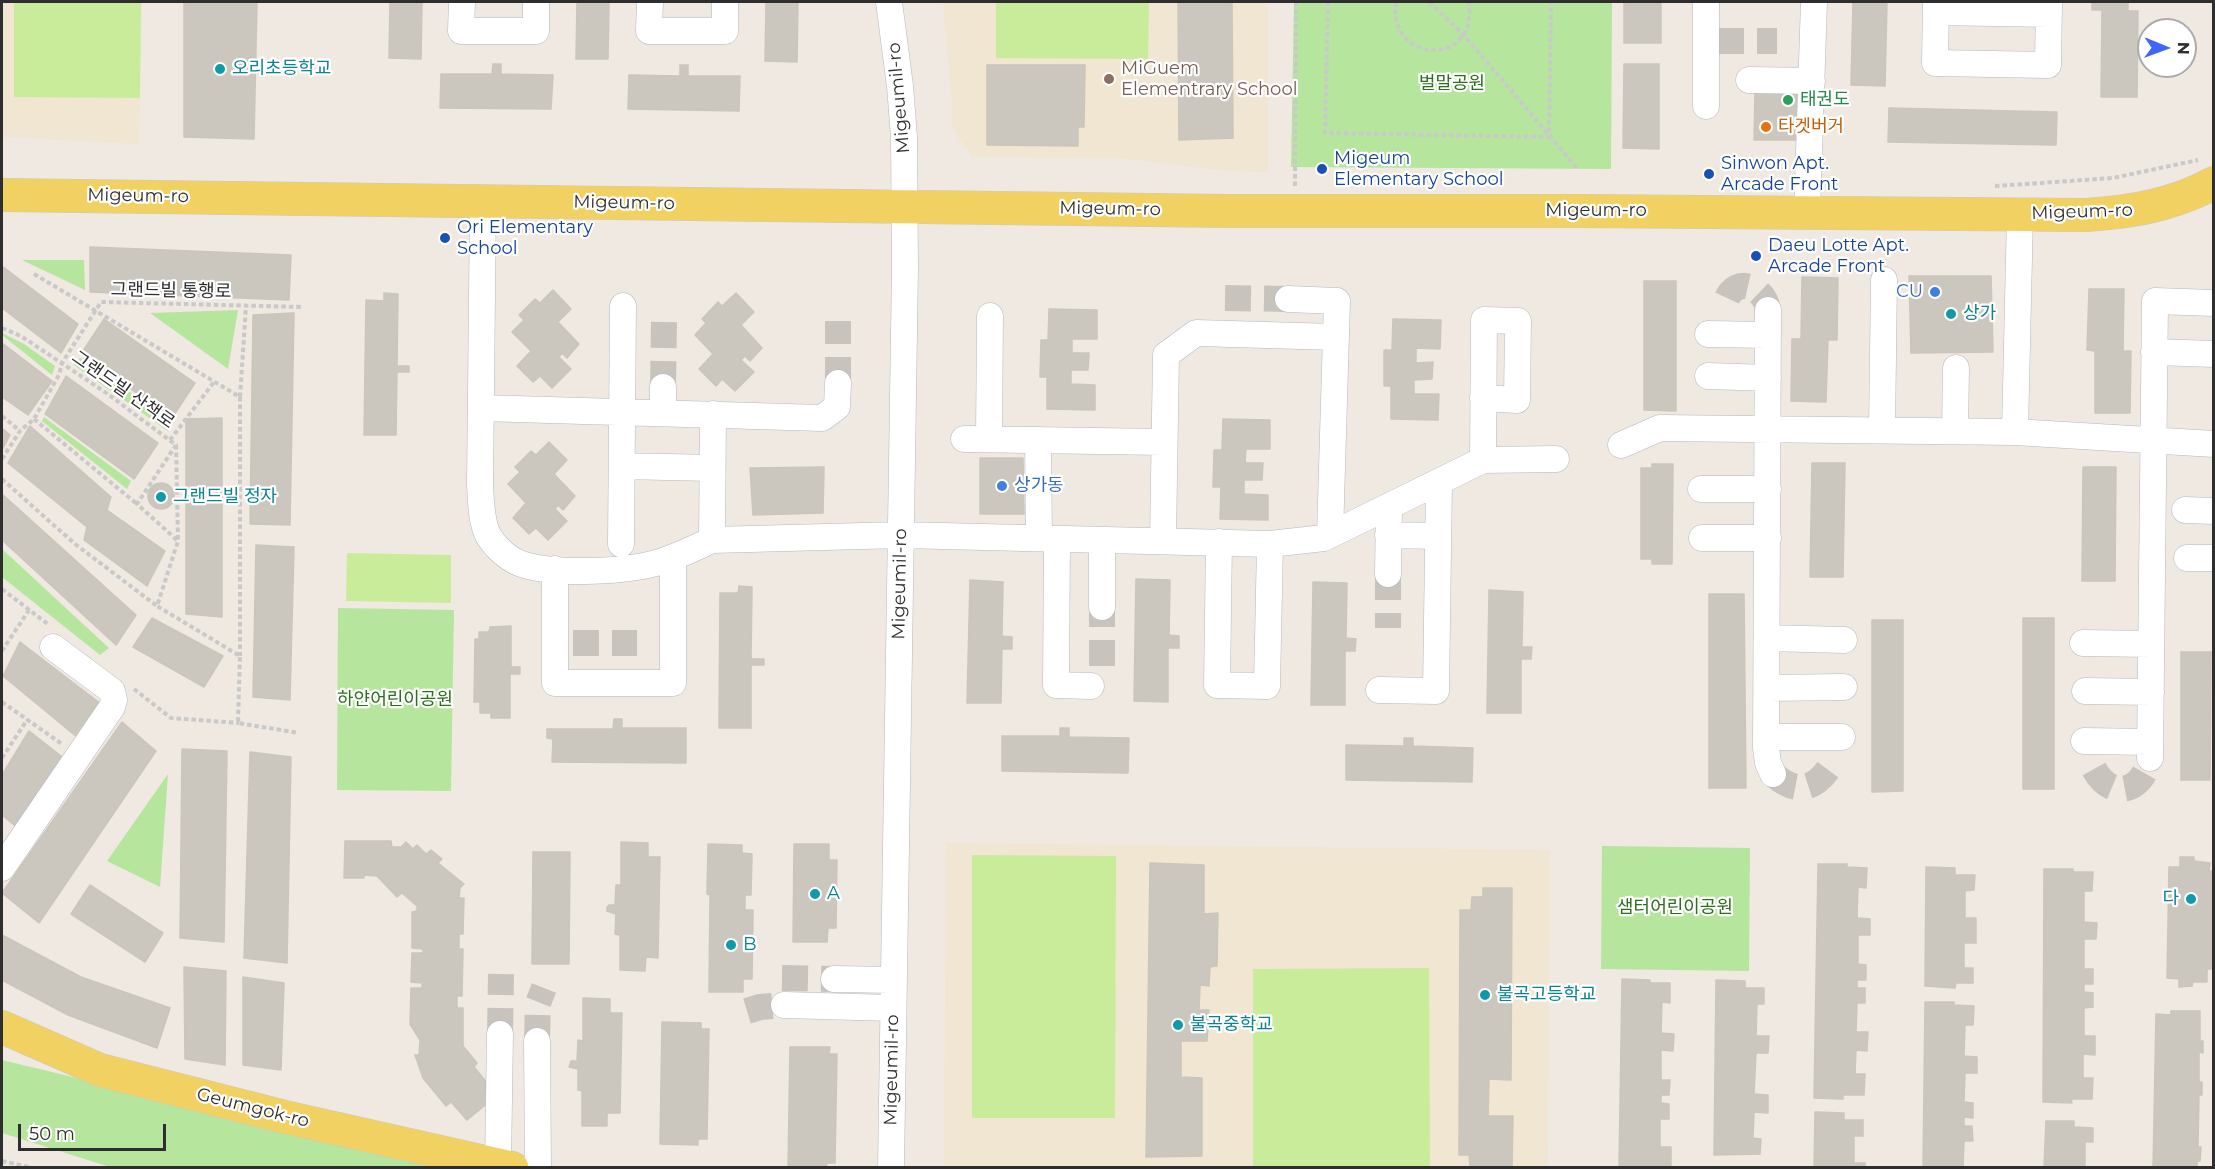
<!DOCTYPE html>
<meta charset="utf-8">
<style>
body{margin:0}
#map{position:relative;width:2215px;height:1169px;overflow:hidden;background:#efe9e1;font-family:Montserrat,sans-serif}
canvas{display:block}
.frame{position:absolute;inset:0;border:3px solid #2e2e2e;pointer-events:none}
.north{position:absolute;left:2137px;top:18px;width:60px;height:60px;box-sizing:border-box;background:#fff;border:2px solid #ababab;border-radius:50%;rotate:91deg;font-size:16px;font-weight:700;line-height:24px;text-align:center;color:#2e2e2e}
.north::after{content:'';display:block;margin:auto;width:21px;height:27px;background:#4264fb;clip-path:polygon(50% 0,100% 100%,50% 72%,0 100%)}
.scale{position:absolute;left:18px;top:1124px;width:148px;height:27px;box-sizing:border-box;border:3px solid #2e2e2e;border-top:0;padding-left:8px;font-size:18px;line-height:21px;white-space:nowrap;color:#2e2e2e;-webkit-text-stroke:4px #fff;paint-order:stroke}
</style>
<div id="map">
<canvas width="2215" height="1169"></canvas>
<div class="frame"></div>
<div class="north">N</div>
<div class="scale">50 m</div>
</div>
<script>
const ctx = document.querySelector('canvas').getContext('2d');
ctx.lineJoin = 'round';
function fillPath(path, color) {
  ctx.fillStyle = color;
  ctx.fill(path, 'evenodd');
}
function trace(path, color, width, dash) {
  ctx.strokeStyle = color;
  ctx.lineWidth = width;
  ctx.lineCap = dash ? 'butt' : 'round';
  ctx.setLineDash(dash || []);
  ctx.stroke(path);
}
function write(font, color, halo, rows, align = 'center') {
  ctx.font = font + ' Montserrat,"Noto Sans KR",sans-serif';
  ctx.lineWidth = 4.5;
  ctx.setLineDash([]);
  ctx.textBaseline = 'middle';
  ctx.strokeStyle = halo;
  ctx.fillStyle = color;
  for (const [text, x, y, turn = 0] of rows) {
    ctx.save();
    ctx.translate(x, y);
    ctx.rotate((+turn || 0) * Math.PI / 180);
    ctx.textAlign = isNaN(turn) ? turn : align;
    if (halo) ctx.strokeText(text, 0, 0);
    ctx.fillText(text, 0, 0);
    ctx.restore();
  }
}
const education = new Path2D(`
 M2,2H142L139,144L2,137Z
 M943,2H1268V172L1228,171L1118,158L972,157L952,128V103Z
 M946,843L1550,850L1548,1167L944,1168Z`);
const green = new Path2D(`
 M1294,2H1612L1611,169L1291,167Z
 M22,260H84L85,290Z
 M238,310L228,369L150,313Z
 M2,333L24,344L55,366L52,375L2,335Z
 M80,358L169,419L168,431L74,365Z
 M44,417L131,481L127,489L42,421Z
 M2,549L109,648L100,655L2,577Z
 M338,608L454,610L451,791L337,790Z
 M168,774L160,887L107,861Z
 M1602,846L1750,848L1749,971L1601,969Z
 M2,1060L445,1167H110L2,1133Z`);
const pitch = new Path2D(`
 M14,2H141L140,98L14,97Z
 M996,2H1149L1148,59L996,58Z
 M347,553L451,555V603L346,601Z
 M972,855L1116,856L1115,1118H972Z
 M1429,968L1430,1167H1253V969Z`);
const building = new Path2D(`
 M184,2H257L254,139L184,137Z
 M390,2H422L421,59L389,58Z
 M577,2H609L608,59H576Z
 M766,2H798L797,62L765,61Z
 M1178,2H1232L1233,138L1179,140Z
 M1624,2H1661V43H1624Z
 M1853,2H1887L1885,86L1851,85Z
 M2092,2H2128V11H2138L2137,97H2101L2102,10H2092Z
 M493,64H501V74L553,75L551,109L440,108L441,74H492Z
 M1624,64H1659V149L1623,148Z
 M680,65H688V76H740L739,111L628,109L629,75L680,76Z
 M987,65H1085L1084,127H1078V146L987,145Z
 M1755,92H1798L1797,140H1754Z
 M1889,108L2057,112L2056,145L1888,142Z
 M90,247L291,255L289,300L90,292Z
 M2,266L78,324L61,353L2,308Z
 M1909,276H1991L1993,352L1911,353Z
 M1802,277L1838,278L1837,340H1828L1826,402L1791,401L1792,339H1801Z
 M1644,281H1676V411L1644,410Z
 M2089,289H2124L2123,351H2131L2130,413H2095V351L2087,350Z
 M553,290L571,309L558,322L579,344L567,358L562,353L559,357L571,369L552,388L540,376L533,382L517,366L531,351L512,332L524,320L519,315L535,299L540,303Z
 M384,293L398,294L397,366H409V372H397L396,435H364L366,300L384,301Z
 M736,293L754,312L741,325L762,348L750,361L745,356L741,360L754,372L735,391L722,379L716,386L699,369L713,354L695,335L706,323L702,319L718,302L722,306Z
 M1049,309L1097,310V339H1072V353H1089L1088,370H1071V384L1095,385V410L1047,409V377H1040L1041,340H1048Z
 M294,313L290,525L250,524L253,315Z
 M104,319L195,383L172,418L81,354Z
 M1393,319L1441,320L1440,349L1416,348V363L1433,362L1432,379L1414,380V394H1439L1438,420L1391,419V386H1384V350H1392Z
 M2,343L52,381L28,415L2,397Z
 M66,376L158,443L134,479L45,414Z
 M222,418V617L186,614V419Z
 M1223,419L1270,420V449H1246L1245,463H1263L1262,480H1244V494L1268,495V520L1220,519L1221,487H1213L1214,450H1222Z
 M30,426L111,497L107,510L165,551L147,586L84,540L87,527L8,463Z
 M2,428L10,435L2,450Z
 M549,442L567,460L554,474L575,496L563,510L558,505L555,509L567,521L548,540L536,528L529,534L513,518L526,503L508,484L520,472L515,467L531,451L536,455Z
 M980,458H1023L1024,514H980Z
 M1812,463H1845L1843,577H1810Z
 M1652,464H1673L1672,564H1652V559H1641V468H1652Z
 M824,467L823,513L753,515L750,468Z
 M2083,467H2116L2115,581H2082Z
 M148 496a13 13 0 1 1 26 0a13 13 0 1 1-26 0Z
 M2,494L136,615L116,645L2,540Z
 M256,545L294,547L290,700L253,697Z
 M1136,579L1170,580L1169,635L1179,636V648H1168V702L1134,701Z
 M970,580L1003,582L1002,636L1012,637V649H1002L1001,703H967Z
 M1313,582L1347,583L1346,638L1356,639L1355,651H1345V705H1311Z
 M739,586L752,587L751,659H764V665H751V728H719L720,593H738Z
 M1489,590L1523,592L1522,647H1532L1531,659H1521V713H1487Z
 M1709,594H1744L1746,788H1709Z
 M152,618L223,656L204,687L133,647Z
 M2023,618H2054V789H2023Z
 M1872,620H1903V791L1872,792Z
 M511,626V667H520V674H510V718H491V713H480V702H474L475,639H479V632H489L490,627Z
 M20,642L105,707L83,742L3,676Z
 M2181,652H2211L2210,780H2181Z
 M614,719H622V728H686V763L552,762L553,739L547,738V729H613Z
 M122,722L156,751L39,923L2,893Z
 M1060,728H1069V737L1129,738L1128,773L1002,771V736H1060Z
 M29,731L65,759L19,829L2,815V775Z
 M1404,738H1413V746L1473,748L1472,782L1346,780V745L1404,746Z
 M182,749L227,751L224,942L180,938Z
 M250,752L291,757L287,963L244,958Z
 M345,841H391L392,847H401L406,842L413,849L417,845L426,854L431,850L442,859L438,863L464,884L460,888L459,898H464L463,934H459V949H463L462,996H457V1008H463V1046L477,1063L474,1067L492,1089L484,1096L489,1102L467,1120L451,1102L446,1106L423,1078L415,1055H419L420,1040L410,1024L411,988H422V983L411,982L412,953H423V949L412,948V912L417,911V906L402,893L397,897L377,876L364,875V878H344Z
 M621,842L648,843V857H660L658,958L646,957L645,971L620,970V935L615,934L616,914L607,911V907L609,905H615L616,885H621Z
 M708,844L742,845V853L752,854L751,895H745V910H753L752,979H743V992H709L710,895L707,894Z
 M794,844H829V860H837L836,928H828L827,942H793Z
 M533,852H570L569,964H532Z
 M2180,857H2194V861L2210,863L2209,871H2214L2212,969H2207V982H2193L2192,986L2179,987V979L2167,978L2169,867H2180Z
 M1150,863L1204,865V914L1218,913L1217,966L1210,967L1209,986L1200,985L1199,1010H1209L1207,1041H1181V1077L1202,1078V1156L1146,1157Z
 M1818,864H1847V867L1867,868L1866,888L1858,887L1857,918L1870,919V935H1858V964L1866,965V980H1857V988H1865V1003H1857L1856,1032H1868L1867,1051L1856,1050L1855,1074H1865L1864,1095H1843V1099L1814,1098Z
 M1926,867L1955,868V875H1975L1974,890L1965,891V918H1976V943H1964V968H1973V983H1956L1955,988L1925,986Z
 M2044,869H2073V872H2093L2092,891H2084V922L2097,923L2096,939H2084V969H2093V984H2084V992L2093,993V1007L2084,1008V1036H2095V1055L2083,1054V1078H2093L2092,1099H2071L2072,1103L2043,1102Z
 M90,885L163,933L145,962L71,914Z
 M1483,888H1512L1511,1080L1489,1079L1488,1116H1513L1512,1168L1470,1167L1469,1155H1459L1460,910H1471L1472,897H1483Z
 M2,935L81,977L170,1008L157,1048L68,1015L2,980Z
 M184,967L226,971L225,1065L185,1059Z
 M243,977L284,983L281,1070L243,1065Z
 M1622,979L1650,980V983H1670V1003L1662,1002L1661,1033L1674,1034L1673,1051L1661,1050V1080H1670L1669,1095H1661V1103L1669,1104V1119H1660V1147H1671V1166L1619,1168Z
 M1716,980L1745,981V988H1764V1004H1757L1756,1036H1769L1768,1053H1756L1754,1094L1768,1095V1113L1754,1112L1753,1138L1761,1139L1760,1154L1714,1155Z
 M583,998L610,999V1013H622L620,1113H607V1126H582V1091L578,1090V1069L569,1067L571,1061H577L578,1040L583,1041Z
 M1925,1002H1954V1005L1974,1006L1973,1025H1965L1964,1056L1977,1057V1073H1965L1964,1102L1973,1103V1118L1964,1117V1126H1972L1973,1141H1964L1963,1168H1923Z
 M2171,1011H2200V1041H2203V1053L2199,1052V1082H2202V1095H2199L2198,1147H2201L2200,1161H2197V1168H2153L2156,1014L2171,1015Z
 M662,1022L701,1023V1029H709L707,1139H698V1145L660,1144Z
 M790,1047H830L829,1054H837L835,1163H827L826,1168H788Z
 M1815,1112L1844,1113V1120H1863V1136H1854V1163H1865V1168H1814Z
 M2046,1121H2074V1127L2093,1128V1142H2085V1168H2044Z`);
const minorTunnel = new Path2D(`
 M1718,41H1777
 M1225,298L1288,299
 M1727,298C1738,275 1765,288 1768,310
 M838,383V321
 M663,387L664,322
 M1388,574V628
 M573,643H637
 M1102,666V607
 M2094,769C2112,802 2143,791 2150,758
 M1773,774C1794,793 1813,792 1830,767
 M782,978L834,979
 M747,1011L760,1007L784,1005
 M500,1034L501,974
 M537,1041L538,1003L544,988`);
const path = new Path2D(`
 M1328,2L1325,133L1549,137L1551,2
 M1396,2C1388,52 1453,69 1468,25C1470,18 1469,9 1469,2
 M1429,2L1463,34L1577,168
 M1295,186L1296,2
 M1995,186L2113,178L2198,160
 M34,274L240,397L246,306
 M2,328L21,336L105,392L176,445L137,504L178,541L157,606L240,656L238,723L299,733
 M240,397V656
 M2,416L20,431
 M34,419L137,504
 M170,440L214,382
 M176,445L178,540
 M2,459L20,431L34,419L59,375L62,363L101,302L302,307
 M2,479L75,544L157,606
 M2,589L49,625
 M2,651L29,610
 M134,689L171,718L239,723
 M2,702L62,744
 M2,758L27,720
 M2,1161L33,1168`);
const minor = new Path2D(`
 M462,2L461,31H536V2
 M650,2L649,31H725V2
 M889,2L900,86L904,137L905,268L891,1168
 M1706,2V106
 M1936,2L1935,63L2048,65L2049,2
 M1936,12L2049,14
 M1749,80L1812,81
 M483,201L480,485C481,501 481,521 488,535C494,546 507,558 519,563C549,575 620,572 652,564C673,559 692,549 712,540L901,535L1270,544L1324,538L1483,460L1556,459
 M1807,212L1814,2
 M1288,299L1337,301L1330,535
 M1768,310L1766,748L1768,763L1773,774
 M1708,334L1768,335
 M2154,352L2214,354
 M1708,376L1768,378
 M481,408L822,418L837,407L838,383
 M663,413V387
 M1882,430L1884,280
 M1955,431L1956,368
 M2015,432L2020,214
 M964,439L1164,442
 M989,439L990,316
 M1038,440L1039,538
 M1621,445L1660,428L2015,432L2214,444
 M1483,460L1484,320L1518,321L1517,400L1483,398
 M622,466L712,468
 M1701,489H1768
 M2185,510L2214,511
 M1388,535L1438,536
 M1702,538H1768
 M1057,539L1056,685L1091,686
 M712,540L713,414
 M1163,541L1166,355L1196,333L1336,337
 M1219,542L1217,685L1267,686L1270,544
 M621,544L623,306
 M2187,558H2214
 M555,569V683H673V557
 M1388,574L1389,506
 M1102,607V540
 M1767,638L1844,640
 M2083,643L2151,644
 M1767,688L1844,687
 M1379,690L1436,691L1439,482
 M2085,691L2151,692
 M1766,737H1842
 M2084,741L2150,742
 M2150,758L2155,301L2214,303
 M2,868L112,707L114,700L112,691L53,647
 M834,979L893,980
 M784,1005L893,1008
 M537,1041L538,1168
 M498,1164L500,1034`);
const major = new Path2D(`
 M2,195L1227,211H1578L2086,215C2132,212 2173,205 2214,183
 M2,1027L100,1070L285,1117L512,1168`);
const markers = [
 [220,69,6,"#0f9aa8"],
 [1109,79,6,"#8d6e63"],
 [1788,100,6,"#2e9e5b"],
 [1766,127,6,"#e8710a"],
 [1322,169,6,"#1a4fb4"],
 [1709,174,6,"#1a4fb4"],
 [445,238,6,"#1a4fb4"],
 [1756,256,6,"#1a4fb4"],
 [1935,292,6,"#3f7fe0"],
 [1951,314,6,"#0f9aa8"],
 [1002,486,6,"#3f7fe0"],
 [161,497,6,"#0f9aa8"],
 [815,894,6,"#0f9aa8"],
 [2191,899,6,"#0f9aa8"],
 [731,945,6,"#0f9aa8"],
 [1485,995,6,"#0f9aa8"],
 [1178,1025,6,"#0f9aa8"]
];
const cultureNames = [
 ["오리초등학교",232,69],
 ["상가",1963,314],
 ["그랜드빌 정자",173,497],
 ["A",827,894],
 ["다",2179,899,"right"],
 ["B",743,945],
 ["불곡고등학교",1497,995],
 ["불곡중학교",1190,1025]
];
const educationNames = [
 ["MiGuem",1121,69],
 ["Elementrary School",1121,90]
];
const parkNames = [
 ["벌말공원",1452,84],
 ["하얀어린이공원",395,700],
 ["샘터어린이공원",1675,908]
];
const streetNames = [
 ["Migeumil-ro",899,98,-95],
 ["Migeum-ro",138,196,1],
 ["Migeum-ro",624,203,1],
 ["Migeum-ro",1110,209,1],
 ["Migeum-ro",1596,211],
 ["Migeum-ro",2082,212,-2],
 ["그랜드빌 통행로",171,291,1],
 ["그랜드빌 산책로",123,390,35],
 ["Migeumil-ro",900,584,-89],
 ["Migeumil-ro",892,1070,-89],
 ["Geumgok-ro",253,1108,14]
];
const leisureNames = [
 ["태권도",1800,100]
];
const foodNames = [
 ["타겟버거",1778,127]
];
const transitNames = [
 ["Migeum",1334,159],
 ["Elementary School",1334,180],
 ["Sinwon Apt.",1721,164],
 ["Arcade Front",1721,185],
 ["Ori Elementary",457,228],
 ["School",457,249],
 ["Daeu Lotte Apt.",1768,246],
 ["Arcade Front",1768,267]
];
const shopNames = [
 ["CU",1923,292],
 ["상가동",1014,486,"left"]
];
fillPath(education, '#f0e6d1');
fillPath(green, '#b6e59e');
fillPath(pitch, '#c9ec9a');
fillPath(building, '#cbc7bf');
trace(building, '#cbc5ba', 1.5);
trace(minorTunnel, '#c8c4bd', 26, [26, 13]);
trace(minor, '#b4b7c1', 27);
trace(major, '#c9c9c9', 34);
trace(path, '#c9c9c9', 4, [4.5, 3]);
trace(minor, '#fff', 26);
trace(major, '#f2d163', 33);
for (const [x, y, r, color] of markers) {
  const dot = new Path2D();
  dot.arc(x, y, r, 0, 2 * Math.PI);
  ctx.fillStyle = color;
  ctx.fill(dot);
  trace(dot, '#fff', 2);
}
write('18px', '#0d838f', '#fff', cultureNames, 'left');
write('18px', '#785e54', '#fff', educationNames, 'left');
write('18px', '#2c6e1b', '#fff', parkNames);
write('18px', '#2e2e2e', '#fff', streetNames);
write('18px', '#27864d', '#fff', leisureNames, 'left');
write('18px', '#c56008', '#fff', foodNames, 'left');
write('18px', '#164399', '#fff', transitNames, 'left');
write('18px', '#366cbe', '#fff', shopNames, 'right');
</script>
